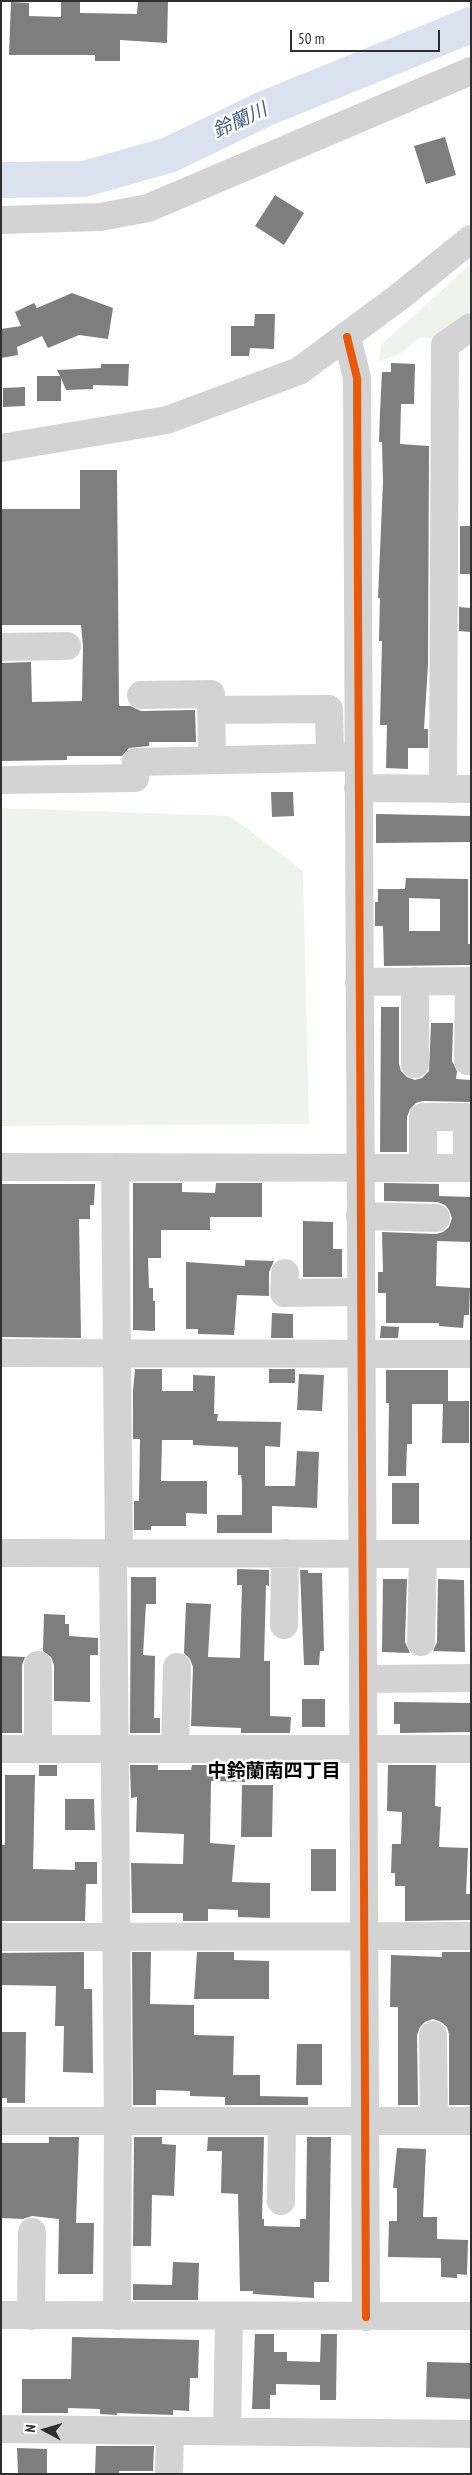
<!DOCTYPE html>
<meta charset="utf-8">
<style>
body{margin:0}
#map{position:relative;width:472px;height:2475px;overflow:hidden;background:#fff;font-family:"PT Sans Narrow",sans-serif}
canvas{display:block}
.frame{position:absolute;inset:0;border:2px solid #2e2e2e;pointer-events:none}
.north{position:absolute;left:20px;top:2405px;width:50px;height:50px;-webkit-text-stroke:4px #fff;paint-order:stroke;rotate:276deg;font-size:14px;font-weight:700;line-height:20px;text-align:center;color:#2e2e2e}
.north::after{content:'';display:block;margin:auto;width:18px;height:22px;background:#2e2e2e;clip-path:polygon(50% 0,100% 100%,50% 72%,0 100%)}
.scale{position:absolute;left:290px;top:30px;width:150px;height:22px;box-sizing:border-box;border:2px solid #2e2e2e;border-top:0;padding-left:6px;font-size:15px;line-height:18px;white-space:nowrap;color:#2e2e2e;-webkit-text-stroke:4px #fff;paint-order:stroke}
</style>
<div id="map">
<canvas width="472" height="2475"></canvas>
<div class="frame"></div>
<div class="north">N</div>
<div class="scale">50 m</div>
</div>
<script>
const ctx = document.querySelector('canvas').getContext('2d');
ctx.lineJoin = 'round';
function fillPath(path, color) {
  ctx.fillStyle = color;
  ctx.fill(path, 'evenodd');
}
function trace(path, color, width, dash) {
  ctx.strokeStyle = color;
  ctx.lineWidth = width;
  ctx.lineCap = dash ? 'butt' : 'round';
  ctx.setLineDash(dash || []);
  ctx.stroke(path);
}
function write(font, color, halo, rows, align = 'center') {
  ctx.font = font + ' "PT Sans Narrow","Noto Sans JP",sans-serif';
  ctx.lineWidth = 5;
  ctx.setLineDash([]);
  ctx.textBaseline = 'middle';
  ctx.strokeStyle = halo;
  ctx.fillStyle = color;
  for (const [text, x, y, turn = 0] of rows) {
    ctx.save();
    ctx.translate(x, y);
    ctx.rotate((+turn || 0) * Math.PI / 180);
    ctx.textAlign = isNaN(turn) ? turn : align;
    if (halo) ctx.strokeText(text, 0, 0);
    ctx.fillText(text, 0, 0);
    ctx.restore();
  }
}
const green = new Path2D(`
 M471,264V310L437,339L421,337L399,354L379,361L381,345Z
 M1,808L230,816L303,871L309,1124L1,1126Z`);
const river = new Path2D(`
 M1,180L84,179L169,155L264,109L471,25`);
const building = new Path2D(`
 M61,1H80V13L137,14L138,1H168L167,43L120,40V61H95V55H9L11,2L29,3V16L61,17Z
 M445,137L456,175L426,184L414,146Z
 M275,195L304,213L284,245L255,226Z
 M72,293L113,308L108,339L79,335L48,348L42,336L17,347L18,355L1,358V329L21,326L15,312L34,303L37,308Z
 M255,314H275L274,349L250,348L249,356H231V326H254Z
 M391,363L415,364L414,404H401L400,444L429,446L428,664L424,729H428V748H408V769L386,768L387,725H380L382,641H379L380,598H378L383,482L382,442H379L380,412L382,372H391Z
 M101,364H129L128,386L93,385V389L66,390L61,378V401H37V376H60L57,370L101,368Z
 M25,387V406L3,407V388Z
 M80,470H117L119,706H130L141,711L195,710L196,742H149V746L129,748L122,756H67V760L1,761V663L31,662L32,702L82,701L83,646L81,625H1V509H80Z
 M460,526H471V574H460Z
 M459,607L471,608V632L459,631Z
 M271,792H293L294,816L272,817Z
 M376,814L471,816V842L376,843Z
 M406,878L468,879V944H471V965L384,966L383,926H375V902H378V889H405ZM409,898L440,899V931H409Z
 M381,1007H399V1064L401,1071L407,1077L415,1080L422,1078L429,1071L431,1023H453L452,1061L457,1071L456,1079L471,1080V1102L423,1101L416,1103L410,1109L407,1117V1152H380Z
 M133,1183H182V1192L215,1193L216,1183H262V1217H210V1230H161V1258H148L149,1288H153V1301H155V1331L133,1330Z
 M384,1183L439,1184V1196L471,1197V1242L437,1241L436,1286L470,1288L469,1315H464L463,1328L439,1326V1323H386V1293H378V1272H383L382,1232L436,1234L443,1232L449,1227L452,1218L449,1210L445,1205L437,1202L384,1201Z
 M1,1184H95L94,1205H90V1219H79L81,1338L1,1337Z
 M303,1221L333,1222V1249H342V1277H303Z
 M245,1260L274,1261L269,1272V1296L237,1295L234,1335L198,1334V1329H186V1262L245,1266Z
 M272,1313L293,1314V1338H271Z
 M381,1326L399,1327L398,1338H380Z
 M135,1369H162V1391H193V1375L215,1376L214,1414H218L217,1421L281,1422L280,1447L265,1446V1486H295L297,1451L319,1452L317,1508L272,1506V1533H217V1515H242V1482L241,1475H238V1447L193,1445V1440H162L161,1481H207V1514L186,1513V1526H151V1530H134V1501H139L140,1439H133V1391Z
 M269,1369H295V1383H269Z
 M386,1370H448V1401H469V1443H442L443,1404H412V1444H407L406,1476H388L389,1403H386Z
 M299,1374L324,1375L322,1411L297,1410Z
 M392,1483H419V1524H392Z
 M237,1569L269,1570V1586L266,1585L264,1661H270V1716L291,1717L290,1733H241V1728L191,1726L193,1667L190,1659L184,1653L186,1603L211,1604L208,1657L240,1658L242,1585H237Z
 M300,1570H308V1573H322L324,1651H320L319,1665H304Z
 M131,1577H156V1604H146L143,1655L155,1656L154,1718H160V1733H130Z
 M383,1579H407L405,1642L410,1653L382,1652Z
 M438,1579L464,1580L465,1652L433,1651L437,1642Z
 M44,1614L65,1615V1624H69V1636L98,1638V1655H90V1702L54,1701V1665L51,1657L43,1651Z
 M1,1656L25,1657L22,1665V1733H1Z
 M302,1699H325V1727H302Z
 M394,1702L471,1703V1732L400,1733V1724H394Z
 M39,1765H57V1776H39Z
 M130,1765H158V1770H191L192,1765H246L245,1782L211,1781L210,1843L235,1845L232,1882L270,1883V1918L238,1917V1910L208,1909V1921H183V1913H132L131,1863L183,1864L184,1834L136,1832L137,1797L131,1798Z
 M388,1765H436L435,1806L441,1807L439,1847L468,1848L466,1894H471V1920L405,1921V1886H395V1873H391L392,1844H401L402,1812L387,1811Z
 M5,1775H35L33,1869L75,1870V1862H97V1884H86L85,1921H1V1845H5Z
 M242,1785H273L272,1837H241Z
 M65,1799H94L95,1830H65Z
 M311,1849H336V1891H311Z
 M84,1952V1989H92L93,2073L63,2072L64,2026H55L56,1986L1,1985V1953Z
 M132,1952H151L150,2004L194,2005V2035L234,2036L233,2075H260V2096L308,2097V2105H225V2097L190,2096V2091L156,2090V2105H133Z
 M197,1952H234V1960L269,1961V1999H194Z
 M442,1952H471V2105H449V2034L447,2027L441,2022L433,2019L425,2022L420,2027L417,2035L418,2105H398V2007H390L391,1955L442,1957Z
 M1,2032H26L25,2103H7V2098H1Z
 M297,2044H322V2085H296Z
 M49,2137H79L76,2223H94L93,2274H58L59,2219L32,2216L23,2219L1,2218V2143H49Z
 M134,2137H162V2144L176,2145L174,2196L152,2195L151,2246H133Z
 M208,2137H264L262,2219H264V2226L300,2227V2219H306L307,2137H331L329,2282H314V2298L253,2294V2291H240L238,2194L221,2193L222,2151H207Z
 M397,2148L426,2149L423,2217H437V2239L468,2240L467,2275L457,2274V2278L441,2277V2258L388,2257L389,2221H397V2188H393Z
 M173,2262L199,2263L198,2300H133V2284L172,2285Z
 M255,2334H274V2352H287V2361L320,2362L321,2334H337L336,2400H320V2385L276,2384V2395H270V2409H252Z
 M72,2337L199,2340L198,2378H190L189,2411L173,2410V2415L117,2413V2415L100,2414V2409L68,2408V2413H22V2379H71Z
 M427,2362L471,2363V2399L426,2397Z
 M96,2446H154L153,2471H119V2474H95Z
 M17,2448L47,2449V2474H18Z`);
const minor = new Path2D(`
 M1,220L100,217L148,208L471,71
 M347,337L357,378L366,2317
 M1,448L167,420L299,371L399,297L471,239
 M1,647L67,646
 M141,695L211,694L212,759
 M211,710L329,709L330,757
 M1,780L135,778L136,762L358,757
 M358,788L471,789
 M443,788L445,345L471,327
 M359,982L471,981
 M468,1061L469,981
 M415,1064V981
 M1,1167L471,1168
 M115,1167L119,1553
 M423,1168V1117H467V1168
 M360,1216L436,1218
 M285,1273L284,1293L361,1292
 M1,1353L471,1354
 M1,1553L471,1554
 M113,1553L118,2121L117,2316
 M284,1625L285,1553
 M421,1642L423,1554
 M38,1665V1748
 M363,1679L471,1678
 M1,1749H471
 M175,1749L177,1667
 M1,1937L471,1936
 M433,2035L434,2121
 M1,2121H471
 M281,2201L282,2121
 M1,2315L471,2316
 M31,2316L32,2232
 M1,2429L471,2434
 M227,2431L229,2317
 M169,2474L170,2431`);
const cycleway = new Path2D(`
 M347,337L357,378L366,2317`);
const waterNames = [
 ["鈴蘭川",240,121,-25]
];
const neighbourhoodNames = [
 ["中鈴蘭南四丁目",274,1772]
];
fillPath(green, '#eef3ec');
trace(river, '#dae2ef', 36);
fillPath(building, '#7e7e7e');
trace(minor, '#d3d3d3', 28);
trace(cycleway, '#e8590c', 8);
write('italic 19px', '#425d89', '#fff', waterNames);
write('bold 19px', '#000', '#fff', neighbourhoodNames);
</script>
